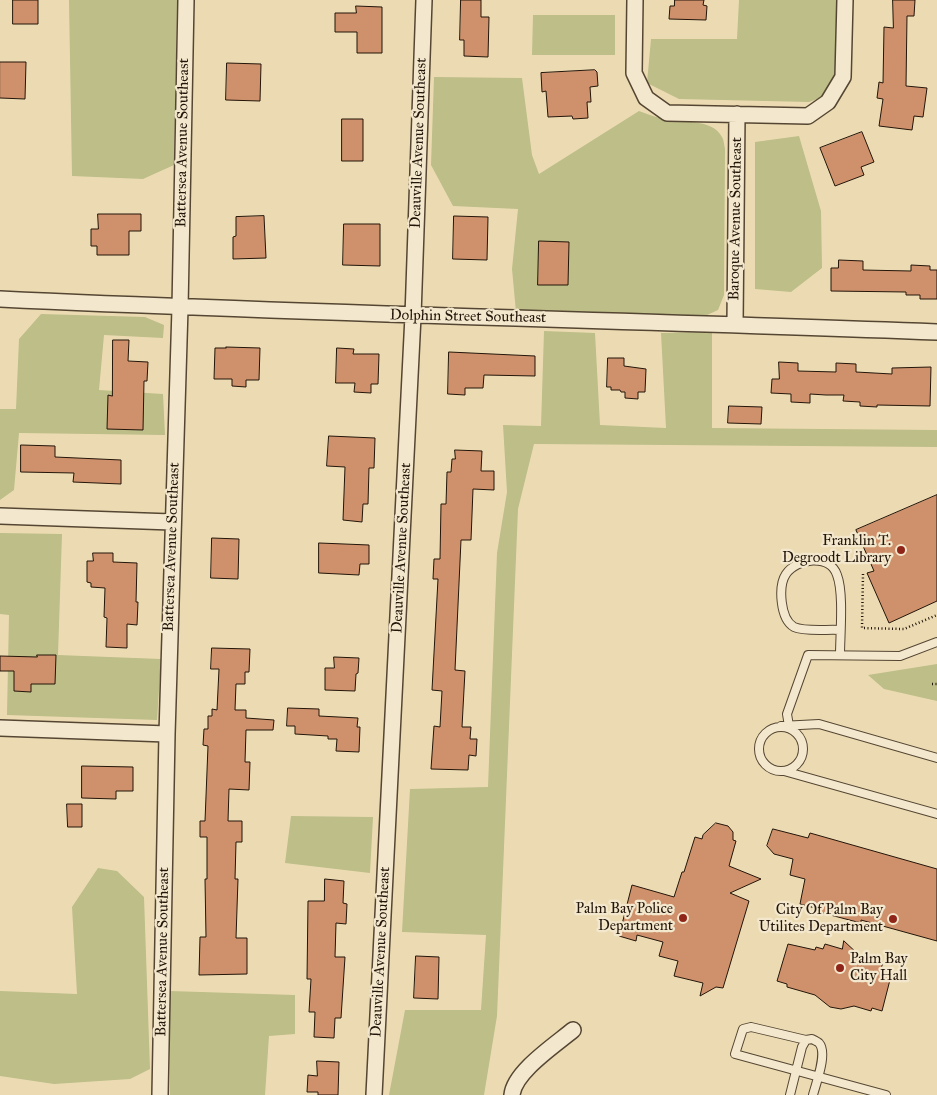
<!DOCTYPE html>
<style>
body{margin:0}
canvas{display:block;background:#ecdbb2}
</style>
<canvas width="937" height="1095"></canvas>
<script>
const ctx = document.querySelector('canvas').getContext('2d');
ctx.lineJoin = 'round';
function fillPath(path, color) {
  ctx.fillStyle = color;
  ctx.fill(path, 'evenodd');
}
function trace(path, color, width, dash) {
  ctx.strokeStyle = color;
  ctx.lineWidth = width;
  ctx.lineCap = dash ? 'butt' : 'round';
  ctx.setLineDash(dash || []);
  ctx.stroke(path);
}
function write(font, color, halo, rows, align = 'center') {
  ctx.font = font + ' "IM FELL Great Primer",serif';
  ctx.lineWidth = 4.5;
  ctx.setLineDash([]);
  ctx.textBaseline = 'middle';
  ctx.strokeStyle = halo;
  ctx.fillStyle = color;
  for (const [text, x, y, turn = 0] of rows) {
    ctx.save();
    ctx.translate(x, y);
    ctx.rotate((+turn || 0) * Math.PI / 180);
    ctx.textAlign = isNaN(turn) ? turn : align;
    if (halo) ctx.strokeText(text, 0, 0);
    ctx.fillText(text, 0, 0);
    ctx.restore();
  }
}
const green = new Path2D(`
 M69,0H177L174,165L143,179L72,176Z
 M739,0H839C838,22 842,64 833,83C829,93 819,99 809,102L679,99L647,83L651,39H737Z
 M533,15H615V55H532Z
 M434,77L522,78L532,155L539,174L639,111C649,115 658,118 669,120C685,123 713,119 722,137C724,140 724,145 725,149L724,295L718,310L705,316L516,312L512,269L518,209L453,206L431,165Z
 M799,136L821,211L822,268L791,292L755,289V142Z
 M41,314L145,317L164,325L163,338L104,335L99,390L163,394L165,435L19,433L14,490L0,500V409H16L19,339Z
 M544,331L595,333L600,425L666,428L661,333L712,332V428L937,430V447L534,444L518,509L497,1016L484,1095H389L405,1010H481L486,935L402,932L410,789L488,787L497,553L507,492L503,425L541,426Z
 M0,533L62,534L58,655L161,659L157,720L7,715L9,615L0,614Z
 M937,664V701L884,689L868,675Z
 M291,816L373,817L370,873L285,863Z
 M98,868L117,871L144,897L150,1069L130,1079L54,1084L0,1076V991L77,994L72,907Z
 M170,991L295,995V1034L269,1036L265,1095H170Z`);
const building = new Path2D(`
 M13,0H38V24H13Z
 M461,0H481V17H489L488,57L464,56V40H460Z
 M675,0H704L703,5L707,6L706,20L669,19L670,6H674Z
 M893,0H915L914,16H907L906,86L927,88L923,117L914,116L912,130L879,126L883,99L877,98L879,82L883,83L884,27L893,28Z
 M356,6L382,7V53H357V32H335V13H356Z
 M0,62H26L25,99L0,98Z
 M227,63L261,64L260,101L226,100Z
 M595,70L597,72L598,86L590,87L591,102H587L588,118L573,119L572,116L548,117L546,91L542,92L541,73Z
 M342,119H363V161H342Z
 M862,132L874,162L861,167L864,175L835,186L820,148Z
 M98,214H141V231H129V255H97V246H91V229H98Z
 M264,216L266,258L233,259V237L236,236V217Z
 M454,216L488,217L487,260L453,259Z
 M344,224H380V266L343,265Z
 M539,241L569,242L568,285H538Z
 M839,260L863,261V270L911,271V265L930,266V270H937V299H920V295H906V292L831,291V268H838Z
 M113,340H129L128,361L148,362L147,381H144L143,430L107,429L108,395L112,396Z
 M226,347L260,348L259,380H246V387L232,386V379H214L215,348H226Z
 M337,348L354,349L353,354H379L378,384H371V393L354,392L355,383H336Z
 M449,352L535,356V376L484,375L483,388H465V395L448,394Z
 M608,358H624V366L646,369L645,392H638V399L625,398V392H621L620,390H611V387H607Z
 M779,362L798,363V371L836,372V363L856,364V372L892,374V368L931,367L930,406L877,405V407L860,406V402L843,401L844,395H826L810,394V403L791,402V394L771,393L772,379H779Z
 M729,406L762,407L761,424L728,423Z
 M329,436L375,438L374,468H369L368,504H363L362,522L343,520L345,467L327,466Z
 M21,445L55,446V457L121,460V484L73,482L74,473L21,472Z
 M455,450L482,451L481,471H494V490L473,489L471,540H461L455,670L465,671L462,727H471L470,739H477L476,756L469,755L468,770L431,769L434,726L440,727L442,691L432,690L438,579H433L434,559H440L441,504H446L447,472H451L452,459H455Z
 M937,495V601L889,623L867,573L874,571L856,530Z
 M212,538L239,539L238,579L211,578Z
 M319,543L369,545V564H360L359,575L319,573Z
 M93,553H113V562L137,563L136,602H138L137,625L127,624V648L106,647L107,618L104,617L105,588L91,587V583L87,582V561H93Z
 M212,648L250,649L249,672H245V684H236L235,710H246V718L274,720L273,730H246L245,762H250L249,790L229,789L228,821H242V842H236L235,879H238L236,938H247V974L199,975L200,937H206L205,879H207V837H200V821H205L208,746L203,745L204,729H208V716H212V709L217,710L219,669H211Z
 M37,655H56L55,684H31V692L14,691V671H0V656L37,657Z
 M334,657L359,658L358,673L356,674L355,691L325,690V668H334Z
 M288,708L319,709V716L358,718L357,727H360L359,752L336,751L337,739H328V736L295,734V726H287Z
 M82,766L133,767V791H116V799L82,798Z
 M67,804H82V827H68Z
 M716,823L728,826L733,832V840L736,841L729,866L761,879L730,893L749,901L723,988L716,987L700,996L703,983L674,976L678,961L659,956L663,942L637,935L636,941L619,936L632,885L674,897L682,872H684L695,837L702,839L703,835Z
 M773,829L808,838L810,833L937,869V941L861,920V923L815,911V908L800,904L805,879L790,875L793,859L774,854L767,846Z
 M325,879L344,881L343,903L347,904L346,924L336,923L335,957H345L341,1018H335L334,1038L314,1037L315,1012H309L311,979H307L308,901H324Z
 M844,941L859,955L883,962L881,969L892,972L882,1011L872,1008L871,1011L854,1006L841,1009L830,1007L815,995L787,987V984L777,981L788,944L815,950L816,947L823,949L825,944L842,949Z
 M416,956L439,957L438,999L414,998Z
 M317,1061L339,1062L338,1095H318V1092H307L308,1075L317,1076Z`);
const path = new Path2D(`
 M863,574L862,628L904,629L937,615
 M932,684H937`);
const service = new Path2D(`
 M840,630C828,629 805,632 794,627C780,619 778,586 786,574C797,558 830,554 837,575C844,593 840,635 840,655
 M781,726L819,724L937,758
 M789,726L787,714L808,655L900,656L937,642
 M759 749a22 22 0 1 1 44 0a22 22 0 1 1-44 0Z
 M784,771L937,814
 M806,1040L751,1027L743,1029L735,1054L886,1095
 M790,1095L802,1047L806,1040L812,1039C812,1039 818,1042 819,1043C828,1053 816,1083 813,1095`);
const minor = new Path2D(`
 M635,0L634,73L646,98L667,113L808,116L828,102L843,77L845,0
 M0,299C312,314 625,320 937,332
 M735,324L737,114
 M0,516L172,522
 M0,728L167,734
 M160,1095L167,734L180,308L186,0
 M374,1095L413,316L424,0
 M512,1095C514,1072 555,1045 573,1030`);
const markers = [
 [901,550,5,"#8f2418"],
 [683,918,5,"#8f2418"],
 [893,919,5,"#8f2418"],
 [840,968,5,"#8f2418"]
];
const streetNames = [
 ["Battersea Avenue Southeast",183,143,-89],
 ["Deauville Avenue Southeast",419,143,-88],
 ["Baroque Avenue Southeast",736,219,-89],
 ["Dolphin Street Southeast",468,317,1],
 ["Battersea Avenue Southeast",172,547,-88],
 ["Deauville Avenue Southeast",402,548,-87],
 ["Battersea Avenue Southeast",163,952,-89],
 ["Deauville Avenue Southeast",381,952,-87]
];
const poiNames = [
 ["Franklin T.",891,541],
 ["Degroodt Library",891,558],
 ["Palm Bay Police",673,909],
 ["Department",673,926],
 ["City Of Palm Bay",883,910],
 ["Utilites Department",883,927],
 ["Palm Bay",850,959,"left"],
 ["City Hall",850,976,"left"]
];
fillPath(green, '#bdbe88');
fillPath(building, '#ce916c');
trace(building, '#231509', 1);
trace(service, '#554633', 10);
trace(minor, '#554633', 18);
trace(path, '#231509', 2.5, [1, 2.5]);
trace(service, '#f3e8cd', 8);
trace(minor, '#f3e8cd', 15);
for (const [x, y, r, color] of markers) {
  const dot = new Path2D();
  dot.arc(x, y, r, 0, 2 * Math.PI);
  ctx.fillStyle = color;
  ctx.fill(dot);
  trace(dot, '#f3e8cd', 2);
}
write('15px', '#231509', '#f3e8cd', streetNames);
write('15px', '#231509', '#f3e8cd', poiNames, 'right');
</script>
